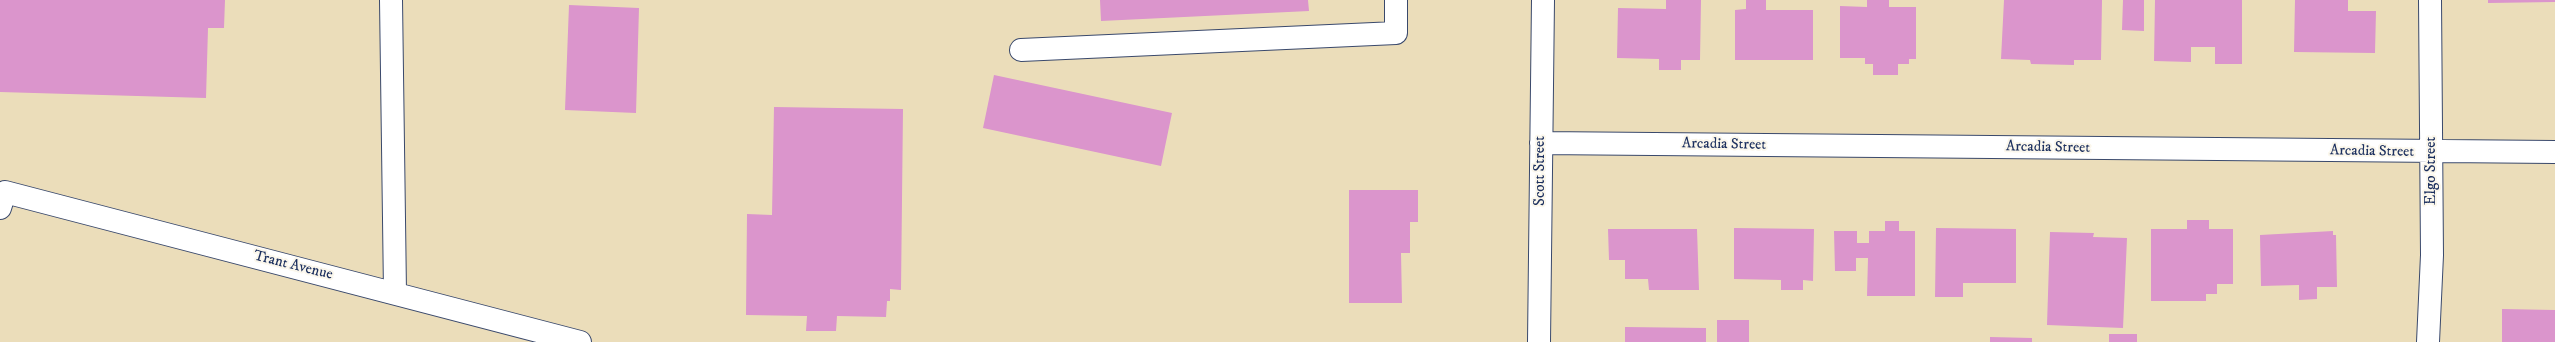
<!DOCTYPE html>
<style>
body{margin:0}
canvas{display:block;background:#ebddba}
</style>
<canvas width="2555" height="342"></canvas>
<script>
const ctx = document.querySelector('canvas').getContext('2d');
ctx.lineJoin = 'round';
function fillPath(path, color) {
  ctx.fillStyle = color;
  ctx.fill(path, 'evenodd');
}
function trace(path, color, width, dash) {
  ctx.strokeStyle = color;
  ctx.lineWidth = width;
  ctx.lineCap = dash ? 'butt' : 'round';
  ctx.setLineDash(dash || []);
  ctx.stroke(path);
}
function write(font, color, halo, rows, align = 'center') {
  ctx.font = font + ' "IM FELL DW Pica",serif';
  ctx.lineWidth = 4;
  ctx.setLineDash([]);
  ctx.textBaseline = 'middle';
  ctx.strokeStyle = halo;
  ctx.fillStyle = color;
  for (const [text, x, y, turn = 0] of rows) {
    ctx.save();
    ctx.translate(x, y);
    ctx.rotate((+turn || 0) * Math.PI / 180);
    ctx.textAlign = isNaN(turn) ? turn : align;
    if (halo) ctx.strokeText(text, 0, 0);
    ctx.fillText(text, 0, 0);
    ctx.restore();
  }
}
const building = new Path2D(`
 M0,0H225L224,28H208L206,98L0,92Z
 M1100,0H1308L1309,11L1101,21Z
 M1666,0H1701L1700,60H1681V70H1659V59L1617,58L1618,8L1666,9Z
 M1746,0H1766V10H1813V60H1735V10L1746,9Z
 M1867,0H1889V7H1916V59H1909V64H1898V75H1873V64H1865V58H1840V6L1867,7Z
 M2004,0H2102L2101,60H2074V65L2031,64L2030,60L2001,59Z
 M2123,0H2144V31L2122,30Z
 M2155,0H2242V64H2215V47H2191V62L2154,61Z
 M2295,0H2348V11H2376L2375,53L2294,52Z
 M2488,0H2555V2L2488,3Z
 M569,5L639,8L636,113L565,110Z
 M994,75L1172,113L1161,166L983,128Z
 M774,107L903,109L901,290L890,289V301H887L886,317L837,316L836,331H806L807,316L746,315L747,214L772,215Z
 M1349,190H1418V222H1410V253H1401L1402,303H1349Z
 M2187,220H2209V229H2233V284H2217V294H2206V301H2151V229H2187Z
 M1885,221H1899V231H1915V296H1867L1868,258H1856V271H1835L1834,231H1857V243H1869V231H1885Z
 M1734,228L1814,229L1813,281L1803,280V290H1781V280L1734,279Z
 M1936,228L2016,229V283H1963V297H1935Z
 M1608,229H1697L1699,290H1649L1648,279H1625V260H1609Z
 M2333,231V235H2336L2337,287H2317V299L2299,300V285L2261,286L2260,235Z
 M2050,232L2094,233L2093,237L2127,238L2123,328L2047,325Z
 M2502,309L2555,310V342H2502Z
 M1717,320H1749V342H1717Z
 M1625,327L1706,328V342H1625Z
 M2109,334H2137V342H2109Z
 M1990,337L2032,338V342H1990Z`);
const minor = new Path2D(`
 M391,0L395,292
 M1021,50L1396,33V0
 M1541,143L2555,152
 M0,208L5,192L580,342
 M1539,342L1543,0
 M2428,342L2432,255L2430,0`);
const streetNames = [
 ["Arcadia Street",1724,145,1],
 ["Arcadia Street",2048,148,1],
 ["Arcadia Street",2372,152,1],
 ["Scott Street",1541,171,-90],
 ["Elgo Street",2432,171,-90],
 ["Trant Avenue",293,266,14]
];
fillPath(building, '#db95cc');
trace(minor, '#3a496c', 24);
trace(minor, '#fff', 22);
write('15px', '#1b2f5e', '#fbf7ec', streetNames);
</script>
